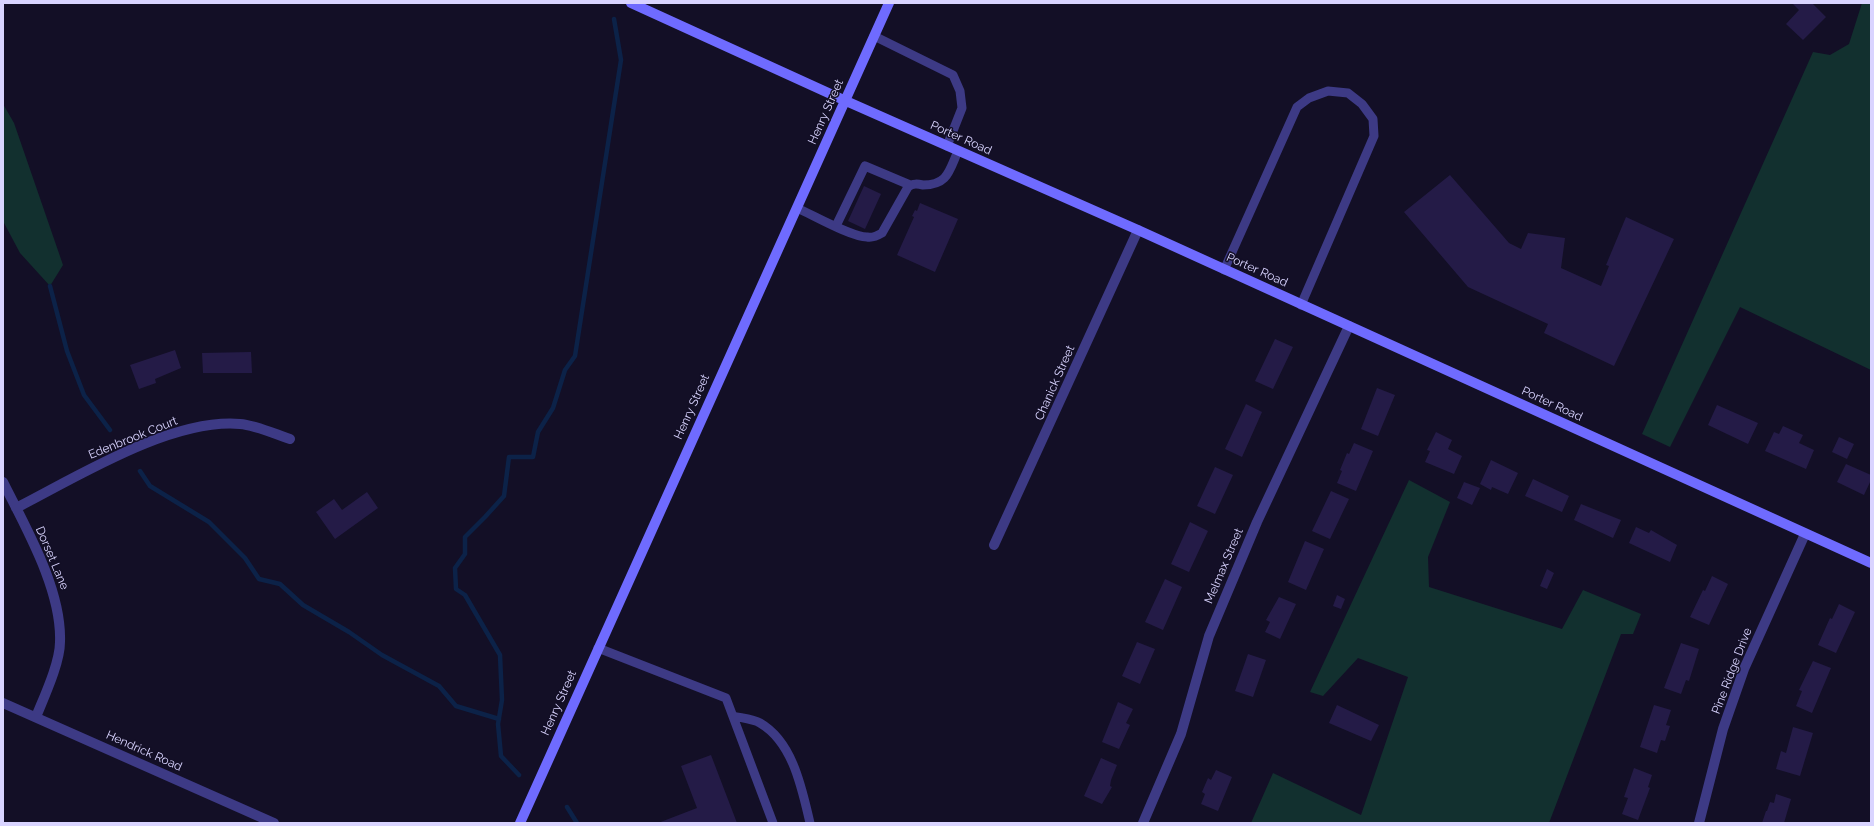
<!DOCTYPE html>
<style>
body{margin:0}
#map{position:relative;width:1874px;height:826px;overflow:hidden;background:#130f26;font-family:Raleway,sans-serif}
canvas{display:block}
.frame{position:absolute;inset:0;border:4px solid #d9d4ff;pointer-events:none}
</style>
<div id="map">
<canvas width="1874" height="826"></canvas>
<div class="frame"></div>
</div>
<script>
const ctx = document.querySelector('canvas').getContext('2d');
ctx.lineJoin = 'round';
function fillPath(path, color) {
  ctx.fillStyle = color;
  ctx.fill(path, 'evenodd');
}
function trace(path, color, width, dash) {
  ctx.strokeStyle = color;
  ctx.lineWidth = width;
  ctx.lineCap = dash ? 'butt' : 'round';
  ctx.setLineDash(dash || []);
  ctx.stroke(path);
}
function write(font, color, halo, rows, align = 'center') {
  ctx.font = font + ' Raleway,sans-serif';
  ctx.lineWidth = 3;
  ctx.setLineDash([]);
  ctx.textBaseline = 'middle';
  ctx.strokeStyle = halo;
  ctx.fillStyle = color;
  for (const [text, x, y, turn = 0] of rows) {
    ctx.save();
    ctx.translate(x, y);
    ctx.rotate((+turn || 0) * Math.PI / 180);
    ctx.textAlign = isNaN(turn) ? turn : align;
    if (halo) ctx.strokeText(text, 0, 0);
    ctx.fillText(text, 0, 0);
    ctx.restore();
  }
}
const green = new Path2D(`
 M1862,3H1871V370L1740,307L1670,447L1642,434L1813,52L1830,55L1849,44Z
 M3,104L14,123L63,265L50,286L20,253L3,221Z
 M1409,480L1450,502L1428,557L1429,587L1562,629L1583,590L1641,614L1633,634H1621L1549,823H1251L1273,773L1361,815L1408,677L1358,658L1323,696L1310,692Z`);
const stream = new Path2D(`
 M50,286L67,351L84,395L110,430
 M140,471L150,486L209,522L245,558L259,579L280,584L303,605L349,632L382,655L439,686L456,706L499,719
 M519,775L501,756L498,724L502,700L500,655L465,595L456,589L455,568L465,554V537L485,517L504,496L509,457H533L538,432L553,408L565,370L575,356L621,60L614,19
 M567,807L577,823`);
const building = new Path2D(`
 M1792,3H1812L1826,17L1803,40L1786,24L1799,10Z
 M1450,175L1509,243L1521,249L1528,233L1565,238L1561,268L1601,286L1609,266L1606,265L1626,217L1674,239L1614,366L1544,333L1548,324L1468,287L1404,212Z
 M864,186L881,194L865,229L848,221Z
 M920,203L958,219L935,272L897,255L914,217L912,216L915,210L917,211Z
 M1275,339L1293,347L1273,389L1255,381Z
 M175,350L181,368L155,379L156,383L139,389L130,365Z
 M251,352L252,373H203L202,353Z
 M1377,388L1395,395L1378,436L1361,429Z
 M1246,404L1262,412L1242,457L1225,449Z
 M1717,405L1758,423L1748,444L1708,425Z
 M1783,426L1803,435L1799,443L1814,450L1806,469L1765,451L1774,432L1779,434Z
 M1436,432L1452,440L1448,449L1462,456L1454,474L1425,462L1430,451L1427,450Z
 M1839,437L1854,444L1847,459L1832,452Z
 M1354,443L1373,451L1356,491L1337,483L1342,471L1340,470L1347,453L1349,454Z
 M1491,460L1518,473L1508,494L1492,487L1491,490L1480,484Z
 M1846,464L1871,475V480L1864,495L1837,482Z
 M1215,467L1233,475L1215,514L1197,506Z
 M1533,479L1569,496L1562,512L1525,496Z
 M1464,482L1480,488L1472,505L1457,498Z
 M1331,491L1349,499L1330,539L1312,531Z
 M367,492L378,508L335,539L316,512L334,499L342,510Z
 M1581,504L1621,520L1613,538L1574,520Z
 M1190,522L1208,531L1189,572L1171,564Z
 M1636,527L1649,533L1651,530L1677,545L1670,562L1629,543Z
 M1305,541L1324,549L1306,590L1288,582Z
 M1547,569L1554,573L1547,589L1540,586Z
 M1712,576L1728,584L1709,625L1690,617L1703,590L1705,591Z
 M1165,579L1182,587L1163,630L1145,622Z
 M1337,595L1345,599L1341,609L1333,606Z
 M1279,597L1296,604L1280,639L1265,632L1270,622L1266,620Z
 M1839,604L1855,612L1836,653L1818,645L1830,618L1832,619Z
 M1137,642L1155,649L1140,684L1122,676Z
 M1681,643L1699,649L1689,681L1686,680L1681,694L1664,688Z
 M1248,654L1266,660L1253,697L1235,691Z
 M1813,661L1831,668L1812,713L1796,706L1802,691L1799,690Z
 M1118,702L1133,709L1126,723L1130,725L1119,749L1102,742Z
 M1337,705L1379,725L1371,741L1329,723Z
 M1654,705L1671,710L1666,725L1670,726L1665,741L1661,740L1657,753L1640,747Z
 M1793,727L1813,733L1800,776L1776,769L1781,751L1786,753Z
 M711,755L737,823H658L697,808L681,766Z
 M1101,758L1117,765L1111,780L1110,786L1112,787L1102,804L1084,796Z
 M1634,768L1652,775L1648,787L1650,788L1638,820L1622,814L1628,798L1624,797Z
 M1216,770L1232,777L1218,811L1201,804L1205,794L1202,792L1208,778L1211,780Z
 M1776,794L1791,799L1784,823H1762L1766,811H1767L1770,802L1774,803Z`);
const lane = new Path2D(`
 M874,36L953,75L960,91L962,108L947,146
 M797,208C813,215 851,237 867,237C872,238 877,236 882,233L908,187C913,183 918,184 923,185C948,185 949,171 958,151
 M836,226L865,166L910,185
 M1224,270L1297,107L1309,98L1328,91L1348,93L1362,104L1373,119L1374,136L1301,305
 M598,648L726,698L773,823
 M733,716C741,718 753,719 760,723C793,742 802,789 810,823`);
const street = new Path2D(`
 M3,482C26,528 62,590 60,642C60,663 44,697 36,717
 M16,508C77,477 171,418 240,424C255,425 275,434 290,439
 M994,545L1138,230
 M3,703L274,823
 M1143,823L1181,734L1209,636L1257,522L1349,326
 M1699,823L1723,729L1744,669L1805,534`);
const secondary = new Path2D(`
 M631,3L846,101L1138,230L1871,563
 M520,823L889,3`);
const streetNames = [
 ["Henry Street",826,112,-66],
 ["Porter Road",961,138,24],
 ["Porter Road",1257,270,24],
 ["Chanick Street",1055,383,-66],
 ["Porter Road",1552,404,25],
 ["Henry Street",692,407,-66],
 ["Edenbrook Court",133,438,-22],
 ["Dorset Lane",52,558,67],
 ["Melmax Street",1224,566,-67],
 ["Pine Ridge Drive",1732,671,-69],
 ["Henry Street",559,703,-66],
 ["Hendrick Road",144,751,24]
];
fillPath(green, '#12302f');
trace(stream, '#0c2248', 4.5);
fillPath(building, '#241b47');
trace(lane, '#3d3a85', 9);
trace(street, '#3d3a85', 10);
trace(secondary, '#6f6bff', 10);
write('12px', '#d9d4ff', '#130f26', streetNames);
</script>
